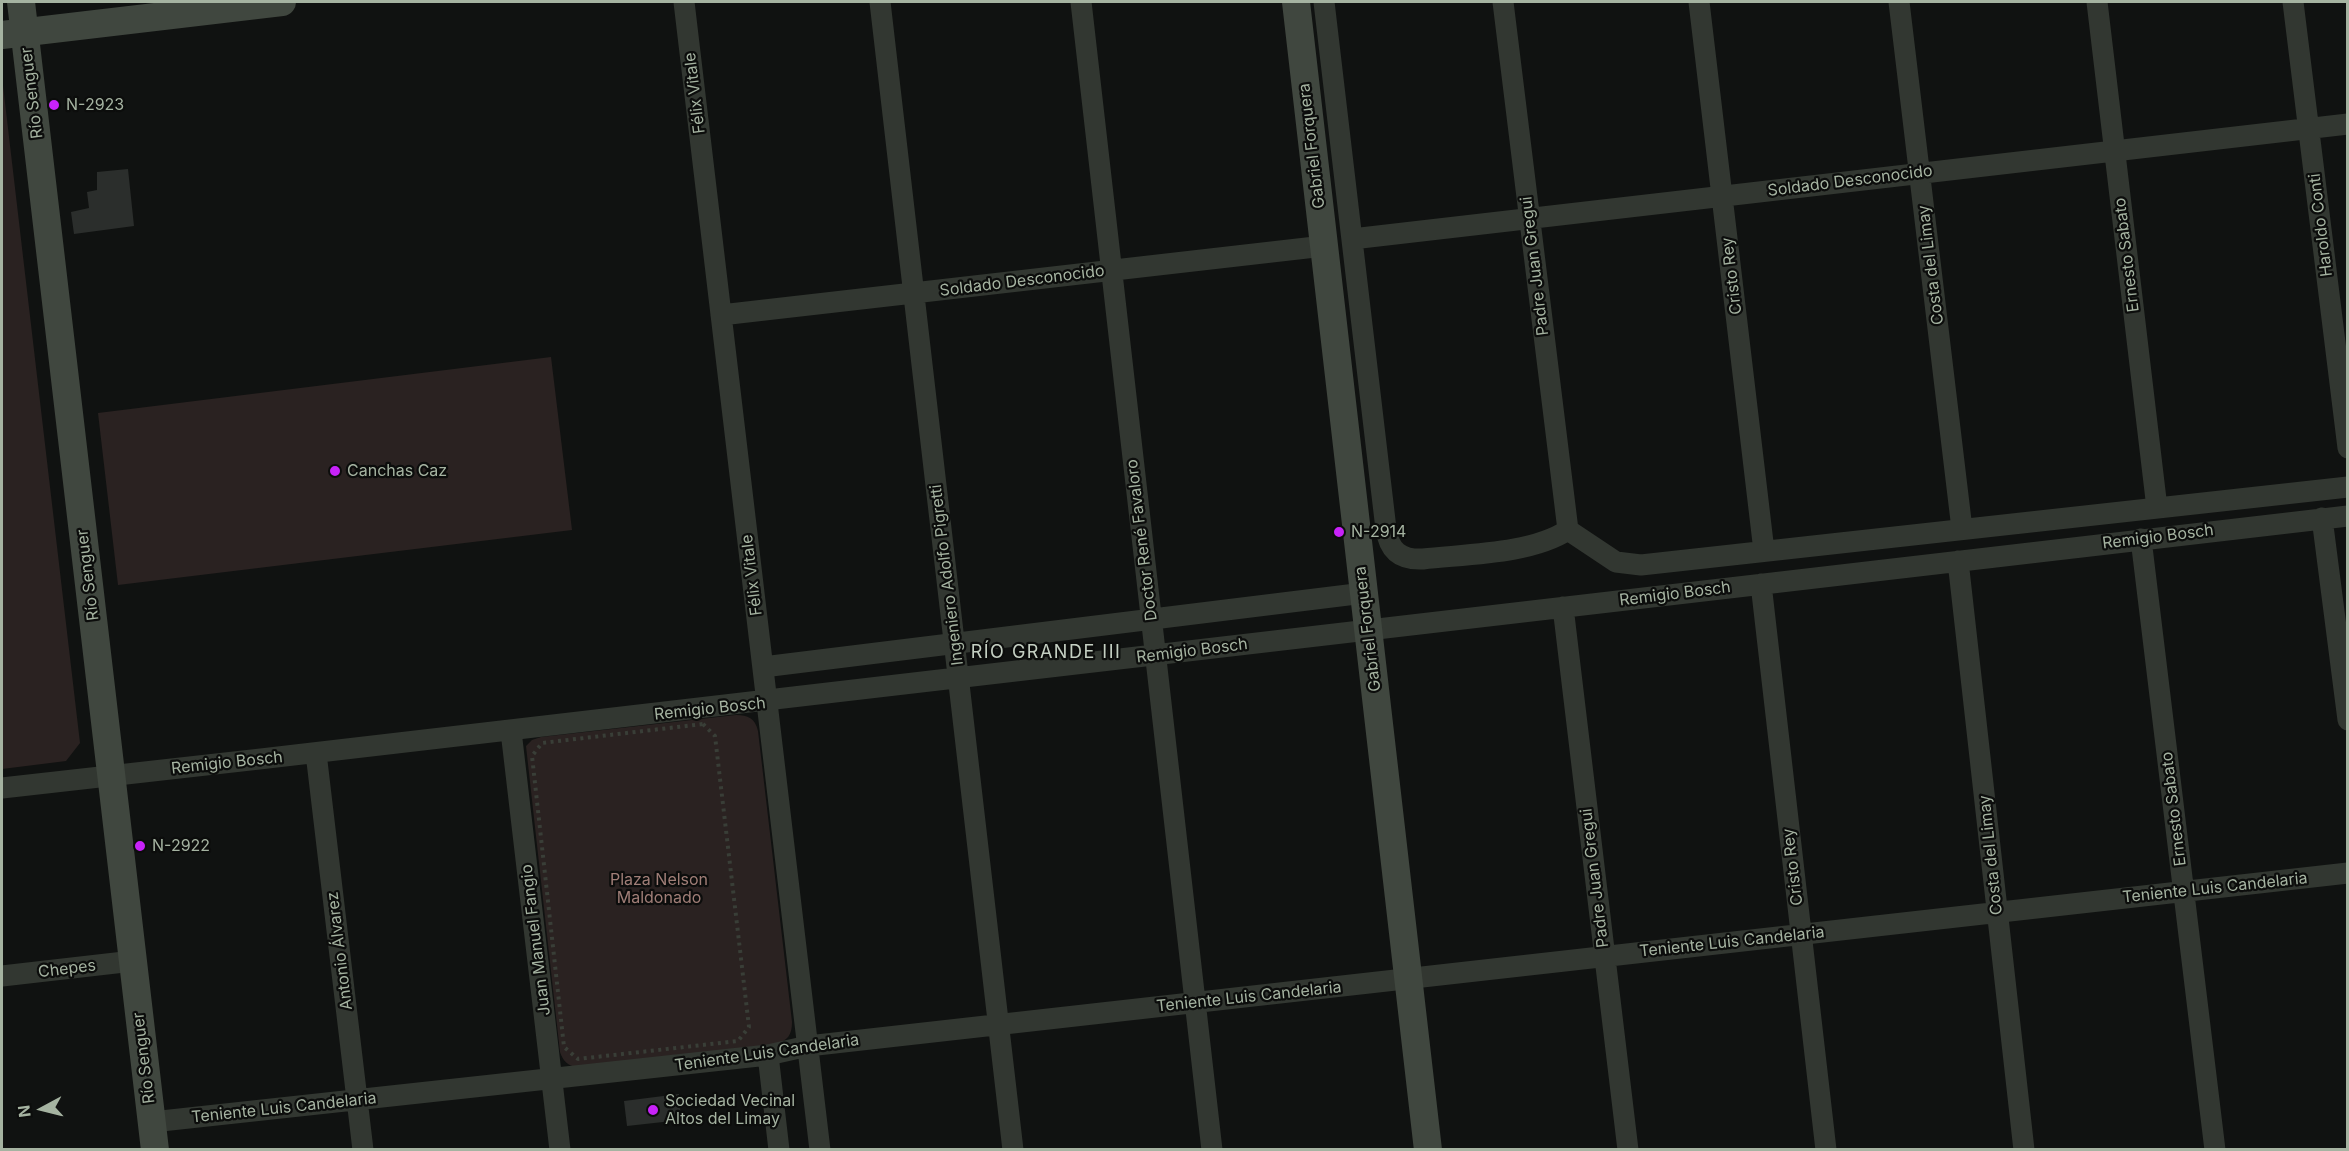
<!DOCTYPE html>
<meta charset="utf-8">
<style>
body{margin:0}
#map{position:relative;width:2349px;height:1151px;overflow:hidden;background:#101211;font-family:Inter,sans-serif}
canvas{display:block}
.frame{position:absolute;inset:0;border:3px solid #a5b3a1;pointer-events:none}
.north{position:absolute;left:12px;top:1079px;width:60px;height:60px;-webkit-text-stroke:4px #0c0d0c;paint-order:stroke;rotate:263deg;font-size:16px;font-weight:700;line-height:24px;text-align:center;color:#a5b3a1}
.north::after{content:'';display:block;margin:auto;width:21px;height:27px;background:#a5b3a1;clip-path:polygon(50% 0,100% 100%,50% 72%,0 100%)}
</style>
<div id="map">
<canvas width="2349" height="1151"></canvas>
<div class="frame"></div>
<div class="north">N</div>
</div>
<script>
const ctx = document.querySelector('canvas').getContext('2d');
ctx.lineJoin = 'round';
function fillPath(path, color) {
  ctx.fillStyle = color;
  ctx.fill(path, 'evenodd');
}
function trace(path, color, width, dash) {
  ctx.strokeStyle = color;
  ctx.lineWidth = width;
  ctx.lineCap = dash ? 'butt' : 'round';
  ctx.setLineDash(dash || []);
  ctx.stroke(path);
}
function write(font, color, halo, rows, align = 'center') {
  ctx.font = font + ' Inter,sans-serif';
  ctx.lineWidth = 4.5;
  ctx.setLineDash([]);
  ctx.textBaseline = 'middle';
  ctx.strokeStyle = halo;
  ctx.fillStyle = color;
  for (const [text, x, y, turn = 0] of rows) {
    ctx.save();
    ctx.translate(x, y);
    ctx.rotate((+turn || 0) * Math.PI / 180);
    ctx.textAlign = isNaN(turn) ? turn : align;
    if (halo) ctx.strokeText(text, 0, 0);
    ctx.fillText(text, 0, 0);
    ctx.restore();
  }
}
const green = new Path2D(`
 M2,77L80,743L66,761L2,769Z
 M551,357L572,530L118,585L98,413Z
 M736,715C748,715 755,718 758,731L792,1022C792,1035 788,1040 776,1044L577,1067C568,1066 563,1061 560,1052L526,746L532,740L541,737Z`);
const building = new Path2D(`
 M128,169L134,226L74,234L71,212L89,208L87,192L97,190V172Z
 M679,1094L681,1120L627,1126L624,1101Z`);
const path = new Path2D(`
 M703,724L715,736L749,1027L738,1041L578,1059L564,1047L532,756L542,743Z`);
const street = new Path2D(`
 M684,2L820,1150
 M880,2L1013,1150
 M1081,2L1212,1150
 M1324,2L1386,529C1389,551 1401,560 1423,559C1468,554 1531,554 1568,530
 M1503,2L1568,530
 M1699,2L1764,551
 M1899,2L1962,529
 M2097,2L2157,508
 M2293,2L2348,448
 M1352,239L2348,124
 M721,315L1324,246
 M2322,518L2348,720
 M1568,530L1616,562L1641,565L2348,487
 M2141,539L2215,1150
 M1958,561L2024,1150
 M1761,584L1826,1150
 M1563,607L1628,1150
 M763,667L1364,593
 M511,731L560,1150
 M316,753L363,1150
 M2,788C784,701 1565,607 2348,516
 M2,976L133,961
 M768,1055L779,1150
 M152,1122L768,1055L808,1046L2348,873`);
const secondary = new Path2D(`
 M21,2L155,1150
 M1296,2L1428,1150
 M2,35L282,2`);
const markers = [
 [54,105,6,"#c822f9"],
 [335,471,6,"#c822f9"],
 [1339,532,6,"#c822f9"],
 [140,846,6,"#c822f9"],
 [653,1110,6,"#c822f9"]
];
const streetNames = [
 ["Río Senguer",32,93,-97],
 ["Félix Vitale",695,93,-97],
 ["Gabriel Forquera",1312,146,-97],
 ["Soldado Desconocido",1850,181,-7],
 ["Haroldo Conti",2321,225,-97],
 ["Ernesto Sabato",2127,255,-97],
 ["Costa del Limay",1931,265,-97],
 ["Padre Juan Gregui",1535,266,-97],
 ["Cristo Rey",1732,276,-97],
 ["Soldado Desconocido",1022,281,-7],
 ["Remigio Bosch",2158,537,-7],
 ["Doctor René Favaloro",1142,540,-97],
 ["Río Senguer",88,575,-97],
 ["Félix Vitale",752,575,-97],
 ["Ingeniero Adolfo Pigretti",947,575,-97],
 ["Remigio Bosch",1675,594,-7],
 ["Gabriel Forquera",1368,629,-97],
 ["Remigio Bosch",1192,651,-7],
 ["Remigio Bosch",710,709,-6],
 ["Remigio Bosch",227,763,-6],
 ["Ernesto Sabato",2174,809,-97],
 ["Costa del Limay",1991,855,-96],
 ["Cristo Rey",1793,867,-97],
 ["Padre Juan Gregui",1595,878,-97],
 ["Teniente Luis Candelaria",2215,888,-6],
 ["Juan Manuel Fangio",536,940,-97],
 ["Teniente Luis Candelaria",1732,942,-6],
 ["Antonio Álvarez",340,951,-97],
 ["Chepes",67,969,-7],
 ["Teniente Luis Candelaria",1249,997,-6],
 ["Teniente Luis Candelaria",767,1053,-8],
 ["Río Senguer",144,1058,-97],
 ["Teniente Luis Candelaria",284,1108,-6]
];
const poiNames = [
 ["N-2923",66,105],
 ["Canchas Caz",347,471],
 ["N-2914",1351,532],
 ["N-2922",152,846],
 ["Sociedad Vecinal",665,1101],
 ["Altos del Limay",665,1119]
];
const parkNames = [
 ["Plaza Nelson",659,880],
 ["Maldonado",659,898]
];
const neighbourhoodNames = [
 ["RÍO GRANDE III",1046,653]
];
fillPath(green, '#2a2221');
fillPath(building, '#2b2e2c');
trace(path, '#393e37', 4, [3, 4.5]);
trace(street, '#323731', 21);
trace(secondary, '#40473f', 28);
for (const [x, y, r, color] of markers) {
  const dot = new Path2D();
  dot.arc(x, y, r, 0, 2 * Math.PI);
  ctx.fillStyle = color;
  ctx.fill(dot);
  trace(dot, '#0c0d0c', 2);
}
write('16px', '#a5b3a1', '#0c0d0c', streetNames);
write('16px', '#a5b3a1', '#0c0d0c', poiNames, 'left');
write('16px', '#a07e77', '#0c0d0c', parkNames);
ctx.letterSpacing = '1.5px';
write('18px', '#c4cfc2', '#0c0d0c', neighbourhoodNames);
ctx.letterSpacing = '0px';
</script>
